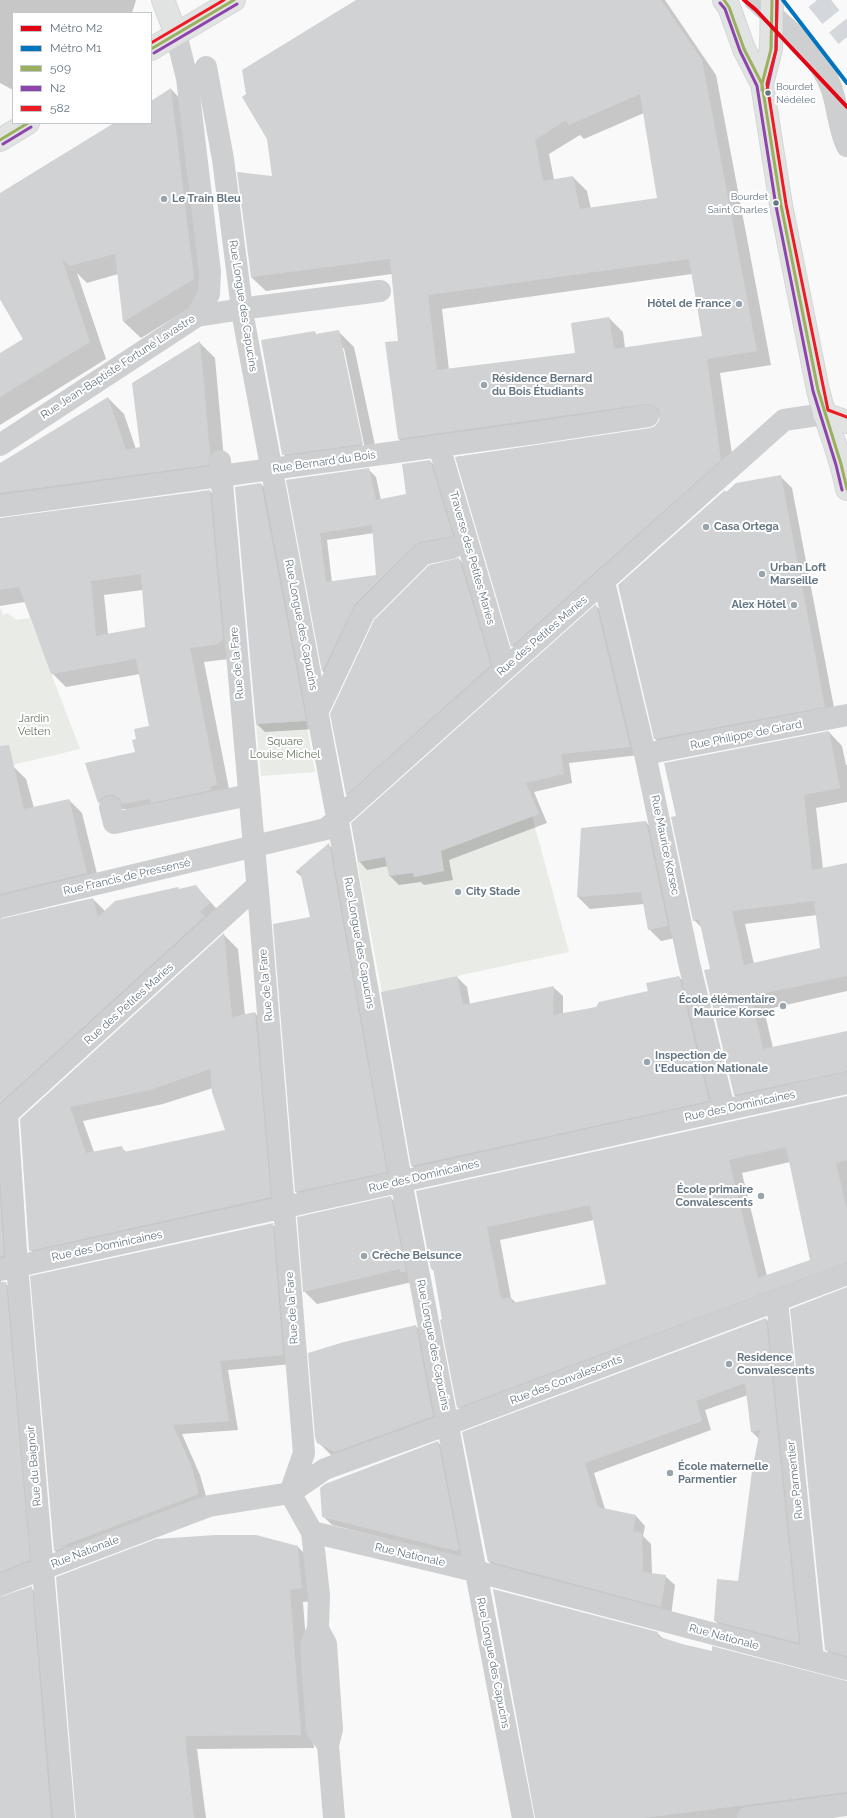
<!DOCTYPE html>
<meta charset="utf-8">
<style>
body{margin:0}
#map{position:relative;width:847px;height:1818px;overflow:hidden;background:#f9f9f9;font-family:Raleway,sans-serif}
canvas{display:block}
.legend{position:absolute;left:12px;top:12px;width:140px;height:112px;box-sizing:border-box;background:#fff;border:1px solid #c1c8cd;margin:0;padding:5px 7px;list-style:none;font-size:12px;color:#657683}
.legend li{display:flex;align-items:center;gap:8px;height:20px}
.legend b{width:20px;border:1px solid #c1c8cd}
</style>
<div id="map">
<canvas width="847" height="1818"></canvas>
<ul class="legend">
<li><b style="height:5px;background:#e30513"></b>Métro M2</li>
<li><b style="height:5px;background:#0075be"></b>Métro M1</li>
<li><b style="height:5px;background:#9ab05e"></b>509</li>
<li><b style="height:5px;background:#8e44ad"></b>N2</li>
<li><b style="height:5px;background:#ec1b24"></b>582</li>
</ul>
</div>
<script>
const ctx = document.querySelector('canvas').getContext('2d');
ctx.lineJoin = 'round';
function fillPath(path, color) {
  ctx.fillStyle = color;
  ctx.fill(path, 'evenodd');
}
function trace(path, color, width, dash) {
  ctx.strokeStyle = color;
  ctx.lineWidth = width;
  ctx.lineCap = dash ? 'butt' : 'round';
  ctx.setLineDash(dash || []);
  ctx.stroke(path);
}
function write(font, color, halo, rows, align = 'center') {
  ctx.font = font + ' Raleway,sans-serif';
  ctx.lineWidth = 4;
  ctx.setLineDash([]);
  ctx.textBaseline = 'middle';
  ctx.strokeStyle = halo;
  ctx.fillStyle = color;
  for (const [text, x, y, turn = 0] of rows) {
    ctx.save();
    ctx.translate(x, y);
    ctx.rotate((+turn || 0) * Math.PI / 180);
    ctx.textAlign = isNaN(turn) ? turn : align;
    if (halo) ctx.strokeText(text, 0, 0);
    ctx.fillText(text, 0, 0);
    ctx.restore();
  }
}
const green = new Path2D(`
 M0,608L3,615L8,613L16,620L30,618L80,749L0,768Z
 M306,721L315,772L261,776L256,724Z
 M532,816L569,952L382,992L357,862L385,857L389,876L413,871L415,877L444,871L441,851Z`);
const shadow = new Path2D(`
 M0,0H136L132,13H13V90L0,83Z
 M358,0H665L716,75L771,365L720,373L735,474L526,660L512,646L456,457L650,429L656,427L661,417L413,453L399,439V342L392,274L266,291L251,277L274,177ZM644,113L658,199L591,209L587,191L573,177L554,180L549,154L580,135L584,139ZM692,274L703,337L625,348L623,332L609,318L576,354L449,370L442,309Z
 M171,89L187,106L210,296L141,338L124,322L118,274L87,283L77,273L106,359L0,425V354L24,340L0,299V194L116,123H151V102Z
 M338,331L354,347L378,459L299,470L283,454L314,332L317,335ZM342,348H344L365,449H363Z
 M200,343L215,358L225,471L0,505V464L108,398L124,414L136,449L141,448Z
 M430,461L437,468L459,543L422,552L330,678L323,672L287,480L368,469L376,477L381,500L407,495ZM374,533L377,576L332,583L327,540Z
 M780,476L792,488L836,718L667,751L655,739L619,586L725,491L727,493Z
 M261,484L270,492L314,729L265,732L257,724Z
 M210,491L224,505L229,659L204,662L231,799L137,818L128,809H122L116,812L113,816L99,802L86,764L136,753L137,740L150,727L140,674L66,687L52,673L25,602L0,606V519ZM143,590L146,628L108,634L104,595Z
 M459,559L468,568L499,674L355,803L346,794Z
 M596,606L605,614L639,755L569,763L572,783L534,792L547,823L449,860L453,880L424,885L421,882L399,885L390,876L388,866L367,870L359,861L352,824Z
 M829,732L842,746L846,765H847V802L816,808L823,869L847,864V991L764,1010L773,1048L847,1032V1086L748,1108L734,1095L711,969L702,928L694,920L677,817ZM817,915L821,949L754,964L745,924Z
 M13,766L26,779L34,808L69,800L82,813L100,886L1,917V920L93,899L105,911L196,886L223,916L5,1124L17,1270L1,1280V1283H5L19,1296L42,1574L3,1591L0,1598L31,1588L45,1601L63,1818H0V769Z
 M646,822L658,834L680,937L661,941L649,929L644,904L590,909L578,897L582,829Z
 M329,845L339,855L397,1182L307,1202L296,1192L312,918L303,878L296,872Z
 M224,935L238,949L245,1015L255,1013L269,1028L285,1212L44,1265L30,1250L21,1119ZM213,1088L226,1131L127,1153L121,1147L94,1152L83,1121L163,1104Z
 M457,977L467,987L470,1004L553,987L563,996V1014L597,1008L649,992L679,977L689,987L719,1110L422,1176L412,1166L382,993Z
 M847,1097V1279L471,1420L458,1407L434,1271L431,1268L417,1192ZM790,1162L811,1261L767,1276L742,1173ZM594,1220L607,1285L516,1303L511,1298L500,1240Z
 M391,1198L403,1210L412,1282L317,1304L304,1291Z
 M272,1224L281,1233L292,1364L228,1370L238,1430L182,1434L200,1475L208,1503L64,1560L55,1551L31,1277Z
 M847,1288V1666L839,1663L826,1650Z
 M766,1319L775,1328L808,1652L725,1630L715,1621L739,1582L759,1439L752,1432L748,1395L705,1410L711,1430L594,1473L605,1509L636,1516L645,1526L643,1536L651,1544L652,1574L665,1576L675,1585L671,1616L498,1571L488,1561L463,1433Z
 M416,1326L428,1339L445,1429L349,1464L331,1455L318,1442Z
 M438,1442L446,1451L465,1559L332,1525L323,1516Z
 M298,1547L311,1560L315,1601L303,1602L314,1748L197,1749L206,1818H77Z
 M657,1633L664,1639L682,1645L847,1682V1807L764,1818H536Z`);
const building = new Path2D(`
 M356,0H661L702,60L757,351L707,359L721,460L511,647L455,457L650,428L655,426L659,421L660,414L658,409L653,405L646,404L398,439L385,342L398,341L390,259L251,277L237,172L272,176L267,139L242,97L246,94L242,70ZM640,94L657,198L580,209L573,176L543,181L535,140L566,120L569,125ZM689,259L702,336L614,349L609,317L571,323L575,353L437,370L428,295Z
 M171,88L194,279L123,322L115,254L69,266L62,259L90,342L0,397V353L23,339L0,299V193L114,123H151V101Z
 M339,330L363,444L282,455L261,340L315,331L316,334Z
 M200,341L210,454L208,465L0,493V463L108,397L126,450L140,447L132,383Z
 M430,460L453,536L420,542L415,545L355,604L322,672L286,480L369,468L376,500L406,494L402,464ZM372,525L376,575L326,582L320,533Z
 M781,475L825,707L654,739L618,585L725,490V493L736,483Z
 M261,483L305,714L306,721L256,724L235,487Z
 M210,490L223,640L215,645L190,648L217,785L210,787L211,790L151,803L150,799L122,804L119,798L113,795H107L102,798L98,803L85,763L135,752L132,740L136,739L134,729L149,726L136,659L51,674L19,587L0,590V518ZM141,574L145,627L96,636L91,581Z
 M459,558L491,665L346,795L330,714L374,620L429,565Z
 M596,604L630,747L561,754L564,774L526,783L539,814L441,851L444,871L414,877L413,873L389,876L385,857L358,862L351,823Z
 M829,731L840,788L804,795L812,870L847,863V976L751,996L763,1049L847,1031V1071L734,1095L704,970L710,969L699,919L693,921L671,817L676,816L664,763ZM814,901L820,948L744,965L732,911Z
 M9,745L24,809L69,799L87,873L0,894V746Z
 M646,821L668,926L648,930L641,892L577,897L581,828Z
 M329,843L387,1172L295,1192L273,924L310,917L300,871L295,872Z
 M196,885L210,903L200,912L205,916L0,1103V919L93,898L98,917L115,901L178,887L179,889Z
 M224,933L232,1017L255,1012L271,1197L29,1251L20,1119ZM210,1069L212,1092L225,1130L124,1152L122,1146L86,1153L70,1107L150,1090Z
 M457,976L463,1005L554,986L553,1015L596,1007L599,1002L648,991L646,983L679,976L709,1101L411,1166L381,992Z
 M847,1096V1160L836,1163L847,1210V1262L457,1408L440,1320L442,1319L433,1268L431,1269L416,1191ZM786,1147L810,1260L758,1278L729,1160ZM590,1205L606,1284L512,1303L511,1297L501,1299L487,1227Z
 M391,1196L406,1272H401L400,1269L303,1292L297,1217Z
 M0,1198L4,1256L0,1257Z
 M273,1223L283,1355L220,1361L229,1421L173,1425L191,1465L199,1494L62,1546H68L54,1551L30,1276Z
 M0,1282H6L30,1560L0,1572Z
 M847,1287V1656L825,1650L790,1309Z
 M766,1318L799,1643L714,1621L717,1579L738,1581L752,1471L760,1430L751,1432L745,1383L696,1401L702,1421L585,1463L598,1507L636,1515L633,1531L642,1533L643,1572L666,1575L661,1607L488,1561L462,1432Z
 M416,1325L433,1416L335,1452L317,1443L315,1437L308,1353L344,1342Z
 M438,1441L459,1549L456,1551L322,1517L320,1488L325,1484Z
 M215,1535H256L298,1546L302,1588L290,1590L301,1735L185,1736L194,1818H76L56,1577L156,1539Z
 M32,1586L51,1818H0V1597Z
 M493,1589L658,1632L657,1636L682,1644L712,1651V1646L847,1681V1792L644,1818H535Z`);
const majorTunnel = new Path2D(`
 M817,0L847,37`);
const minor = new Path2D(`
 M755,0C783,26 817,50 831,87C838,106 838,128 847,146
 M206,67L223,159L243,317L340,833L401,1181L523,1818
 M197,316L255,307L380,291
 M0,445L197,316L209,294L210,272L187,78L176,34
 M439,446L505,669
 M220,461L259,903L304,1453L290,1493
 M0,506L535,433L648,416
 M604,582L645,754L689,963L724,1109
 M317,713L364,613L423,554L452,548
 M645,754L847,715
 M110,807L114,823L249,795
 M0,907L326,829L784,420L824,414
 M7,1114L17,1266L64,1818
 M0,1120L257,886
 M0,1270L847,1083
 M777,1301L813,1660
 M290,1493L312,1532L319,1595L318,1629L311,1645L317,1730L328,1745
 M312,1532L475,1571L847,1669
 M0,1585L209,1506L290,1493L325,1469L449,1424L847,1274
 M318,1629L326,1644L332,1729L328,1745L334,1818
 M748,1818L847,1805`);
const major = new Path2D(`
 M163,0L176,34
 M724,0L729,7L744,49L762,84L781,205L818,390C826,424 841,455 847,489
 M151,49L234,0
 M762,84L771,49L772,0
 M0,140L28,123
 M824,414L847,422`);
const bus1 = new Path2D(`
 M724,0L729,7L744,49L762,84L781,205L818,390L841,464L847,489
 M151,49L234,0
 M762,90V84L771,49L772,0
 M0,140L28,123`);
const bus2 = new Path2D(`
 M720,3L725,9L740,51L757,86L776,206L813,391L836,465L842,490
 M154,53L237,4
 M767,90L776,50L777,0
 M3,144L31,127`);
const bus3 = new Path2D(`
 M777,0L776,50L767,84L786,204L828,410L847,417
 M151,43L224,0`);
const metro1 = new Path2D(`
 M744,0L756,10L847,107`);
const metro2 = new Path2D(`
 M783,0L847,83`);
const markers = [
 [768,93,3.5,"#657683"],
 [164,199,4,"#99a4ac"],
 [776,203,3.5,"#657683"],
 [739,304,4,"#99a4ac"],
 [484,385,4,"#99a4ac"],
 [706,527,4,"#99a4ac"],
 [762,574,4,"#99a4ac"],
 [794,605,4,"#99a4ac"],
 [458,892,4,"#99a4ac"],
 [783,1006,4,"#99a4ac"],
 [647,1062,4,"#99a4ac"],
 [761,1196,4,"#99a4ac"],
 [364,1256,4,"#99a4ac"],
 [729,1364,4,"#99a4ac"],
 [670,1473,4,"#99a4ac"]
];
const busNames = [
 ["Bourdet",776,87],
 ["Nédélec",776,100],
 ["Bourdet",768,197,"right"],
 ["Saint Charles",768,210,"right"]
];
const poiNames = [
 ["Le Train Bleu",172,199],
 ["Hôtel de France",731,304,"right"],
 ["Résidence Bernard",492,379],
 ["du Bois Étudiants",492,392],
 ["Casa Ortega",714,527],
 ["Urban Loft",770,568],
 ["Marseille",770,581],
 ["Alex Hôtel",786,605,"right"],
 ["City Stade",466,892],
 ["École élémentaire",775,1000,"right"],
 ["Maurice Korsec",775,1013,"right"],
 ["Inspection de",655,1056],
 ["l'Education Nationale",655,1069],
 ["École primaire",753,1190,"right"],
 ["Convalescents",753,1203,"right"],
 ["Crèche Belsunce",372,1256],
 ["Residence",737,1358],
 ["Convalescents",737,1371],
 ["École maternelle",678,1467],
 ["Parmentier",678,1480]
];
const streetNames = [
 ["Rue Longue des Capucins",243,306,81],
 ["Rue Jean-Baptiste Fortuné Lavastre",118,367,-33],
 ["Rue Bernard du Bois",324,462,-8],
 ["Traverse des Petites Maries",472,558,74],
 ["Rue Longue des Capucins",301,625,79],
 ["Rue des Petites Maries",542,636,-41],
 ["Rue de la Fare",237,663,-95],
 ["Rue Philippe de Girard",746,735,-11],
 ["Rue Maurice Korsec",665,845,78],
 ["Rue Francis de Pressensé",127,877,-13],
 ["Rue Longue des Capucins",359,943,80],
 ["Rue de la Fare",266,985,-95],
 ["Rue des Petites Maries",129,1004,-42],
 ["Rue des Dominicaines",740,1106,-12],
 ["Rue des Dominicaines",424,1176,-13],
 ["Rue des Dominicaines",107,1246,-12],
 ["Rue de la Fare",292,1308,-94],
 ["Rue Longue des Capucins",433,1345,79],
 ["Rue des Convalescents",566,1380,-21],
 ["Rue du Baignoir",34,1466,-95],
 ["Rue Parmentier",795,1480,-96],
 ["Rue Nationale",85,1552,-21],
 ["Rue Nationale",410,1555,13],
 ["Rue Nationale",724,1637,15],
 ["Rue Longue des Capucins",493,1663,79]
];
const parkNames = [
 ["Jardin",34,719],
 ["Velten",34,732],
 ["Square",285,742],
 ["Louise Michel",285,755]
];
fillPath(green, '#e8ebe6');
fillPath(shadow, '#0003');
fillPath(building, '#d0d2d3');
trace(majorTunnel, '#d4d8dc', 22, [22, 11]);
trace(major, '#d5d6d7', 24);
trace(minor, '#cecfd0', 22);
trace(major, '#e1e2e2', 22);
trace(bus1, '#9ab05e', 3);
trace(bus2, '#8e44ad', 3);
trace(bus3, '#ec1b24', 3);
trace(metro1, '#e30513', 4);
trace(metro2, '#0075be', 4);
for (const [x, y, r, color] of markers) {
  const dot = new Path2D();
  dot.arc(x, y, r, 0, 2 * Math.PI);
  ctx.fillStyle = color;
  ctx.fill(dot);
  trace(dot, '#fff', 1.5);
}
write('10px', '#657683', '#fff', busNames, 'left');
write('bold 11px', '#657683', '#fff', poiNames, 'left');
write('11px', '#657683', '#fff', streetNames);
write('11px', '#687a64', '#fff', parkNames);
</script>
